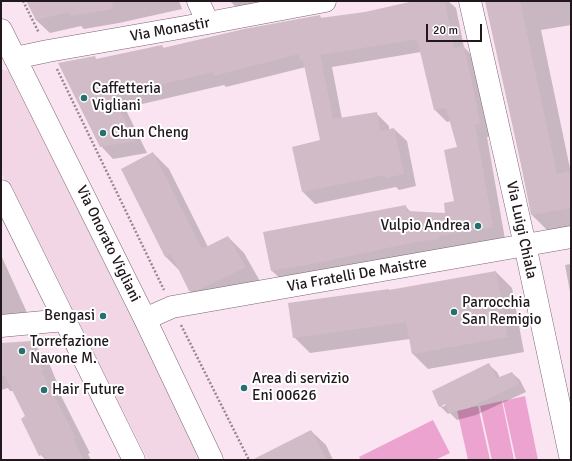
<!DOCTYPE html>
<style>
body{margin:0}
#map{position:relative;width:572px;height:461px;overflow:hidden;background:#fae4f1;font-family:Signika,sans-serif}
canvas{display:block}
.frame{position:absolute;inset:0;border:2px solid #20181d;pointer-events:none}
.scale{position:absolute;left:426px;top:24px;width:56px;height:18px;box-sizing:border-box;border:2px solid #20181d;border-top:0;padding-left:5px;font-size:12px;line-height:14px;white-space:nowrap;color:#20181d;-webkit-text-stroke:3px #fff;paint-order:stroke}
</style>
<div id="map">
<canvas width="572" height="461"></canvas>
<div class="frame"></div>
<div class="scale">20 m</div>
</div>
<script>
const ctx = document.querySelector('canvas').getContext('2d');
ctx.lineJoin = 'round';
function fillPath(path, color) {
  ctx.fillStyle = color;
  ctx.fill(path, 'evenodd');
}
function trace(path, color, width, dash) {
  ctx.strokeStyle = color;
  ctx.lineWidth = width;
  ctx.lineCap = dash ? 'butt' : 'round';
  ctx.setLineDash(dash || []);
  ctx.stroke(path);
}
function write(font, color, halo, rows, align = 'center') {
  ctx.font = font + ' Signika,sans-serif';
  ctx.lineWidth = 4;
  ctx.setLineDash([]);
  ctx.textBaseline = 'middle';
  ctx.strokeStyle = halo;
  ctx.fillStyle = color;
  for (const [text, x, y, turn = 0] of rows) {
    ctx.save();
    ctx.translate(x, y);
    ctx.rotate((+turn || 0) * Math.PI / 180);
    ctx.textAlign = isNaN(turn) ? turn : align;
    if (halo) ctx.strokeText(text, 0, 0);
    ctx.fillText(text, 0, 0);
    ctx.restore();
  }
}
const built = new Path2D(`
 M1,69L14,73L202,460H148L1,172Z`);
const green = new Path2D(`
 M525,396L538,460H516L503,401Z
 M502,401L514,460H492L480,406Z
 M478,406L490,460H468L457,410Z
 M433,420L450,453L435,460H361L359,457Z`);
const shadow = new Path2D(`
 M28,1H179L182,9L119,23L84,29L81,26L50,33L36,20Z
 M230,1H297L240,11Z
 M420,1H448L456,8L464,47L476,60L491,136L487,137L505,239L285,283L272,271L264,233L405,206L411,212L447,214L455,202L459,148L451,121L447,122L435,110L421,52L332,67L342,119L376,113L389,126V130L394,129L407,141L416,186L399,190L396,187L315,204L303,192L293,148L321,141L306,67L226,87L224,85L125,108L147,153L113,159L101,146L94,57L98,60L162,46L165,49L320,16L322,19L365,13Z
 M486,1H571V25L541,30L571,173V229L550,233L532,215Z
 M153,153L169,169L208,247L228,237L244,253L261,283L206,307L190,291L181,272L166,257Z
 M1,255L34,328H1Z
 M571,264V297L565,265Z
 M496,272L512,288L524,352L428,369L412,353L410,339L310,353L294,337L390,291Z
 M31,342L47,358L58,385L56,386L90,453L88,454L91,460H46L41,455L27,417L14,391H10L8,388L1,390V345Z
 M489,365L497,372L500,378L512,373L520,380L526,392L476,415L457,420L450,413L448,414L440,406L433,392ZM449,401L450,403L442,407V405Z
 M311,431L326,445L333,460H264Z`);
const building = new Path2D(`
 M26,1H112L113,9L70,16L69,12L36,20Z
 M414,1H445L454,48L464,46L476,102L480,124L475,125L493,227L439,236V239L415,242L322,262L271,271L263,232L406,205L407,211L445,213L444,203L454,201L444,150L457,147L446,108L434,110L417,39L320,55L333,119L377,112L380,131L394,128L404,174L386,178L385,175L302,192L292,147L320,140L303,60H300L299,54L213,76V72L114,96L135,141L100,147L58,63L95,56L96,59L162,45L163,48L244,29L320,15V18L365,12Z
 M485,1H520L557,174L571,171V208L531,215L521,164Z
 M153,152L202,249L228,236L246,267L200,289L189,291L171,254L165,257L121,169Z
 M496,271L508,337L412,354L406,322L293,338L288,303L389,289V290Z
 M32,341L43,370L41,371L76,438L73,439L84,460H47L44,454L39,456L21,419L25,416L5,376H1V343Z
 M489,363L497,378L512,372L519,384L469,408L449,413L445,404L439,407L432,391Z
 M311,430L327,460H252Z`);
const path = new Path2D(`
 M23,1L39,33
 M57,69L164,290
 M181,325L249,460`);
const minor = new Path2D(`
 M198,1L208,23
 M470,1L525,245L571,460
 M15,58L48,51L208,23L325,1
 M145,319L172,307L571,237
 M1,326L65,320`);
const major = new Path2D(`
 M1,30L145,319L212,460
 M1,191L134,460`);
const markers = [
 [84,98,4,"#26716f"],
 [103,133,4,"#26716f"],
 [478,226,4,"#26716f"],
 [454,312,4,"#26716f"],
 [103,316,4,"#26716f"],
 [22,351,4,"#26716f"],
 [244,388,4,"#26716f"],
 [44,390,4,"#26716f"]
];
const streetNames = [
 ["Via Monastir",170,30,-10],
 ["Via Luigi Chiala",521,230,78],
 ["Via Onorato Vigliani",108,244,64],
 ["Via Fratelli De Maistre",357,275,-10]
];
const poiNames = [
 ["Caffetteria",92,89],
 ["Vigliani",92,106],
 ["Chun Cheng",111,133],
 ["Vulpio Andrea",470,226,"right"],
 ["Parrocchia",462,303],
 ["San Remigio",462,320],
 ["Bengasi",95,316,"right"],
 ["Torrefazione",30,342],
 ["Navone M.",30,359],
 ["Area di servizio",252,379],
 ["Eni 00626",252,396],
 ["Hair Future",52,390]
];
fillPath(built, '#f3d6e6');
fillPath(green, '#eda3cf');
fillPath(shadow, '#0003');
fillPath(building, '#d0bbc7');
trace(minor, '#786570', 23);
trace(major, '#786570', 23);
trace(path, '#968790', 2.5, [2, 2]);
trace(minor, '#fff', 22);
trace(major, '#fff', 22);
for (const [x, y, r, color] of markers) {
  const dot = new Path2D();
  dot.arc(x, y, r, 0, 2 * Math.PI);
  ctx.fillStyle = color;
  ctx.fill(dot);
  trace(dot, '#fff', 1.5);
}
write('15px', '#20181d', '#fff', streetNames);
write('15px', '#20181d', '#fff', poiNames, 'left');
</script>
